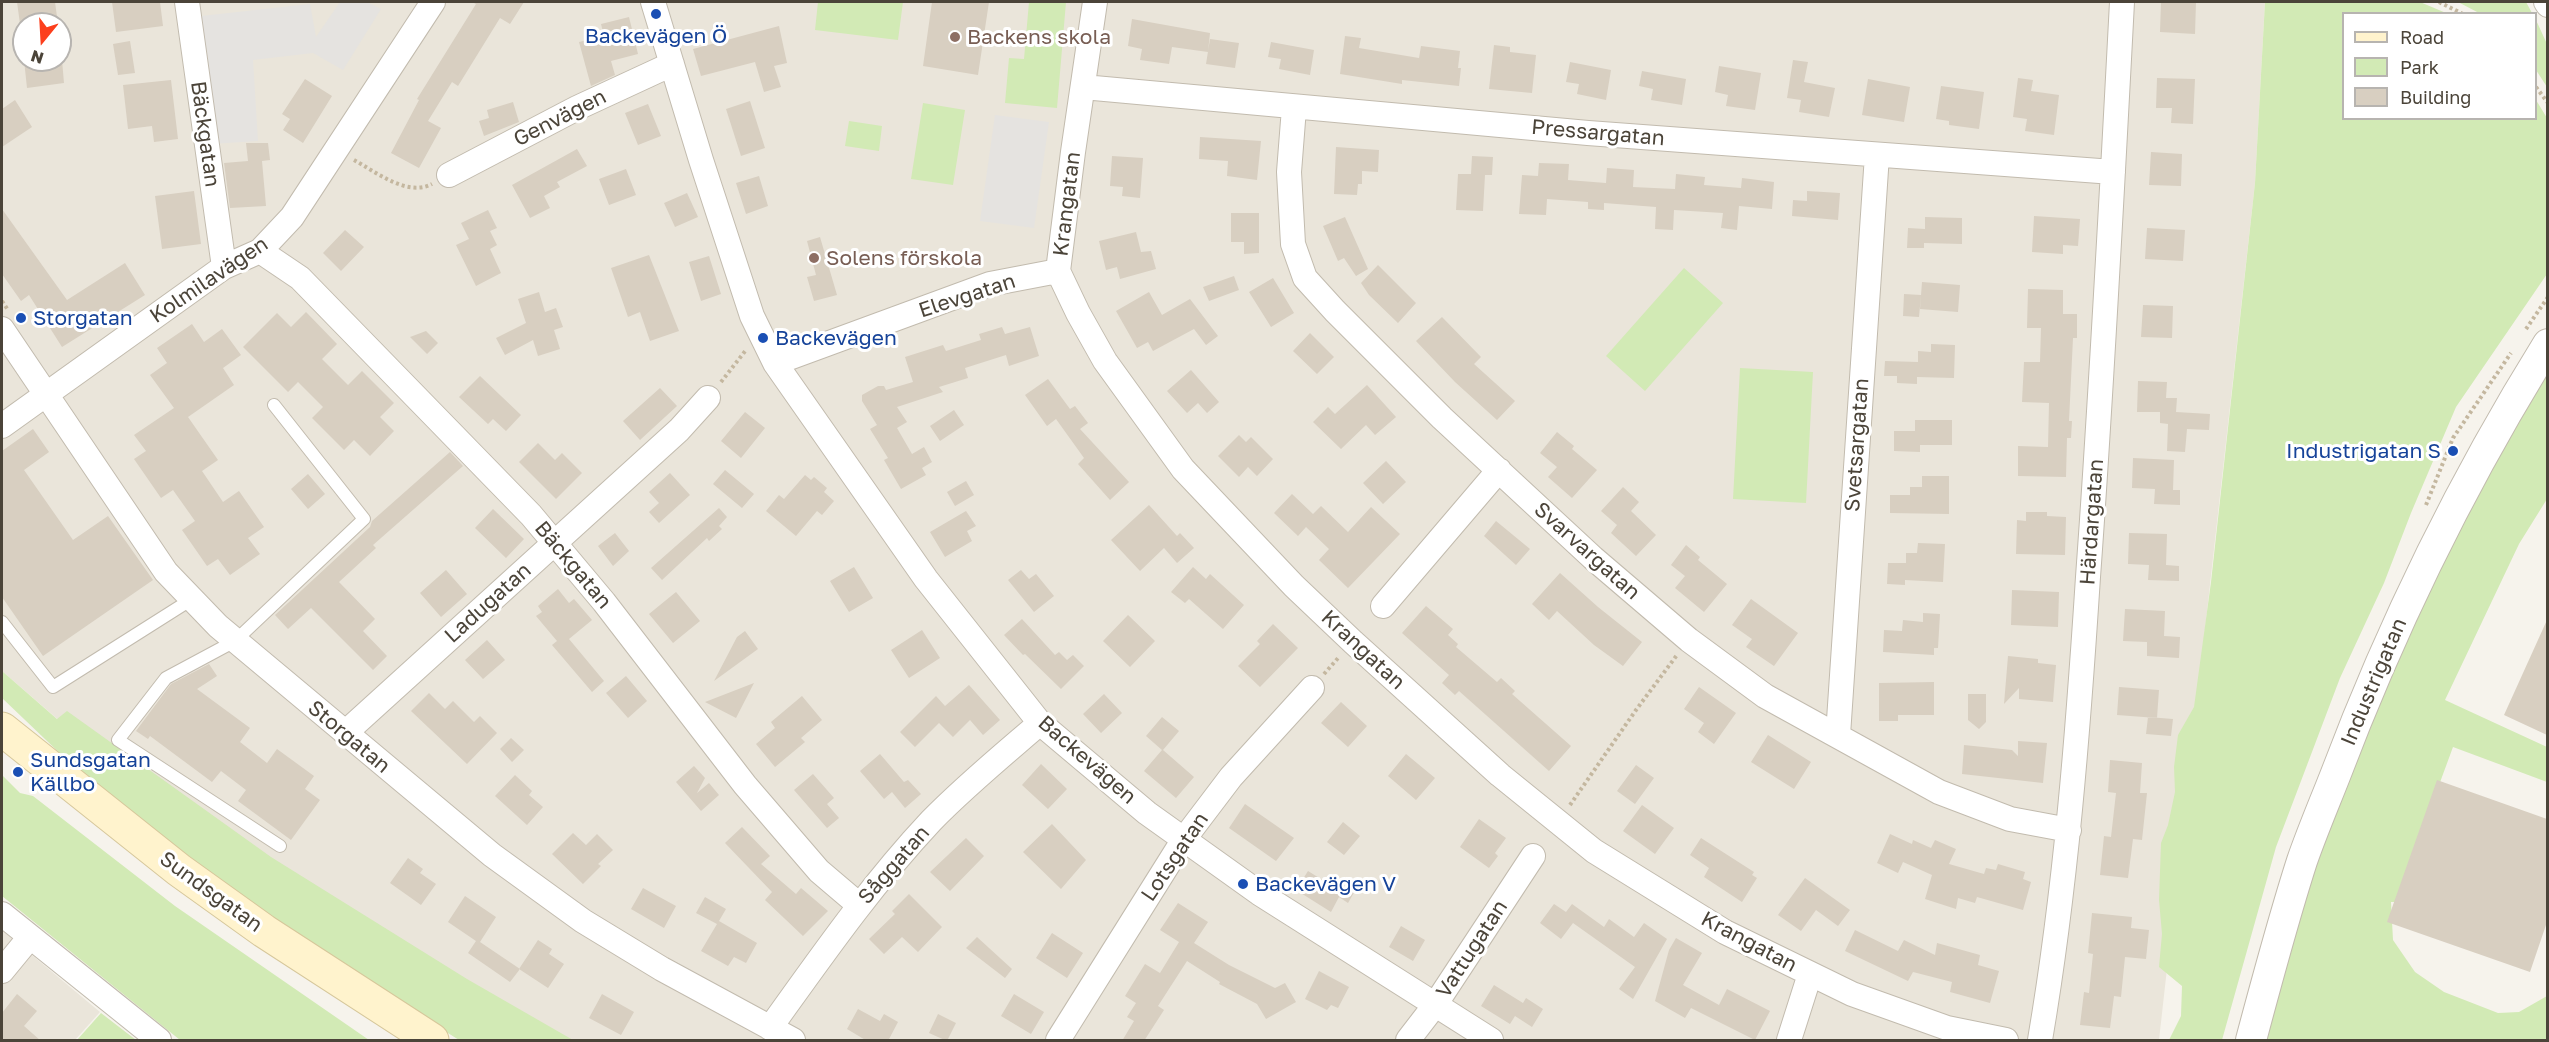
<!DOCTYPE html>
<meta charset="utf-8">
<style>
body{margin:0}
#map{position:relative;width:2549px;height:1042px;overflow:hidden;background:#f6f3ec;font-family:"Golos Text",sans-serif}
canvas{display:block}
.frame{position:absolute;inset:0;border:3px solid #4b4439;pointer-events:none}
.legend{position:absolute;left:2342px;top:12px;width:195px;height:108px;box-sizing:border-box;background:#fff;border:2px solid #b7b4b0;margin:0;padding:8px 10px;list-style:none;font-size:18px;color:#4b4439}
.legend li{display:flex;align-items:center;gap:12px;height:30px}
.legend b{width:30px;border:2px solid #b7b4b0}
.north{position:absolute;left:12px;top:12px;width:60px;height:60px;box-sizing:border-box;background:#fff;border:2px solid #b7b4b0;border-radius:50%;rotate:198deg;font-size:16px;font-weight:700;line-height:24px;text-align:center;color:#4b4439}
.north::after{content:'';display:block;margin:auto;width:21px;height:27px;background:#fc3f1d;clip-path:polygon(50% 0,100% 100%,50% 72%,0 100%)}
</style>
<div id="map">
<canvas width="2549" height="1042"></canvas>
<div class="frame"></div>
<ul class="legend">
<li><b style="height:8px;background:#fff3cd"></b>Road</li>
<li><b style="height:16px;background:#d2eab5"></b>Park</li>
<li><b style="height:16px;background:#d8cfc1"></b>Building</li>
</ul>
<div class="north">N</div>
</div>
<script>
const ctx = document.querySelector('canvas').getContext('2d');
ctx.lineJoin = 'round';
function fillPath(path, color) {
  ctx.fillStyle = color;
  ctx.fill(path, 'evenodd');
}
function trace(path, color, width, dash) {
  ctx.strokeStyle = color;
  ctx.lineWidth = width;
  ctx.lineCap = dash ? 'butt' : 'round';
  ctx.setLineDash(dash || []);
  ctx.stroke(path);
}
function write(font, color, halo, rows, align = 'center') {
  ctx.font = font + ' "Golos Text",sans-serif';
  ctx.lineWidth = 6;
  ctx.setLineDash([]);
  ctx.textBaseline = 'middle';
  ctx.strokeStyle = halo;
  ctx.fillStyle = color;
  for (const [text, x, y, turn = 0] of rows) {
    ctx.save();
    ctx.translate(x, y);
    ctx.rotate((+turn || 0) * Math.PI / 180);
    ctx.textAlign = isNaN(turn) ? turn : align;
    if (halo) ctx.strokeText(text, 0, 0);
    ctx.fillText(text, 0, 0);
    ctx.restore();
  }
}
const residential = new Path2D(`
 M2,2H2265L2255,183L2159,1040H535L167,814L2,671ZM24,24H60V60H24Z
 M2,930L100,1012L75,1040H2Z`);
const green = new Path2D(`
 M818,2H903L898,40L815,30Z
 M1029,2H1066L1057,108L1005,103L1009,58L1024,59Z
 M2265,2H2420L2446,13L2344,14V118H2536V100L2547,118V274L2456,407L2411,513L2384,583L2340,678L2276,847L2222,1040H2169L2181,1016L2182,986L2159,967L2162,934L2159,900L2161,843L2168,825L2175,792L2174,767L2178,735L2194,707L2211,582L2255,183Z
 M2458,2H2526L2532,13H2479Z
 M2536,20L2547,44V87L2536,70Z
 M923,103L965,110L953,185L911,179Z
 M849,121L882,126L879,151L845,146Z
 M1684,268L1723,303L1645,391L1606,356Z
 M2547,367V499L2519,544L2445,700L2547,747V782L2453,747L2396,902H2391L2393,940L2415,972L2444,992L2498,1013L2519,1012L2547,996V1040H2264L2312,872L2369,716L2449,543Z
 M1740,368L1813,372L1806,503L1733,499Z
 M2,671L57,719L67,711L271,857L467,979L573,1040H459L329,958L158,837L69,762L2,698Z
 M2,775L20,793L33,796L175,906L369,1040H180L2,896Z
 M101,1013L136,1040H77Z`);
const parking = new Path2D(`
 M340,2H367L381,9L343,70L313,53L253,60L258,141L211,144L192,17L310,4L316,37Z
 M995,115L1049,122L1034,228L980,221Z`);
const building = new Path2D(`
 M17,2H55L58,24H20Z
 M112,2H160L163,26L116,32Z
 M472,2H524L510,24L500,18L458,86L452,82L428,121L441,128L419,168L391,153L419,100L417,99L476,4Z
 M932,2H989L978,75L923,66Z
 M2161,2H2196L2195,34L2160,32Z
 M629,17L638,54L611,61L615,75L591,86L579,42L604,36L601,24Z
 M1132,19L1210,33L1208,52L1172,47L1169,64L1140,60L1142,49L1128,46Z
 M779,26L787,63L774,66L781,87L764,92L755,62L701,76L693,49Z
 M1345,36L1361,38L1359,48L1419,58L1421,46L1460,51L1458,68H1461L1459,86L1402,80V84L1340,74Z
 M1210,39L1239,43L1235,68L1206,64Z
 M130,41L135,73L118,75L113,44Z
 M1271,42L1314,50L1310,75L1279,69L1281,59L1268,57Z
 M1494,45L1510,47V52L1536,55L1532,93L1489,89Z
 M24,60H62L64,83L27,88Z
 M1793,60L1808,62L1804,82L1835,88L1829,117L1799,112L1801,100L1787,98Z
 M1570,62L1611,70L1606,100L1577,94L1579,84L1566,82Z
 M1719,66L1761,73L1755,110L1726,106L1728,95L1715,92Z
 M1642,71L1686,79L1682,105L1651,100L1653,89L1639,86Z
 M2018,78L2033,80L2031,91L2059,95L2054,135L2025,131L2027,119L2013,117Z
 M2157,78L2195,79L2193,124L2171,123L2172,108H2156Z
 M305,79L332,96L303,143L283,130L290,119L282,114Z
 M1868,79L1910,87L1904,122L1862,115Z
 M171,80L178,139L154,142L152,126L128,129L123,85Z
 M1941,86L1984,92L1979,129L1949,125V121L1936,119Z
 M15,100L32,127L2,147V109Z
 M750,101L765,148L741,156L726,109Z
 M513,102L519,122L484,136L479,121L489,118L487,110Z
 M648,104L661,136L638,145L625,113Z
 M1200,137L1261,141L1257,180L1227,176L1228,161L1199,159Z
 M246,143H268L270,160L262,161L266,206L230,208L224,163L248,161Z
 M1336,147L1379,150L1378,172L1362,171V184H1358L1357,195L1334,194Z
 M577,149L587,166L557,182L560,187L544,196L550,208L530,218L512,185Z
 M2151,152L2182,154L2181,186L2149,185Z
 M1112,156L1143,158L1140,198L1122,196L1123,187L1110,186Z
 M1472,156L1493,157L1492,175H1485L1483,211L1456,210L1458,174H1471Z
 M1539,163L1569,164L1568,180L1606,183L1607,168L1634,170L1633,187L1675,189L1676,174L1705,177L1704,185L1741,188L1742,178L1774,182L1772,209L1739,206L1737,230L1721,228L1723,213L1674,210L1673,230L1655,229L1656,207L1604,203V210L1588,209V202L1547,199L1546,215L1519,214L1522,175L1538,176Z
 M626,169L636,195L609,205L599,179Z
 M759,176L768,206L746,214L736,183Z
 M194,191L201,244L162,249L155,196Z
 M1807,191L1840,193L1838,220L1792,216L1793,200L1807,201Z
 M687,193L698,217L675,227L664,203Z
 M2,209L67,300L125,263L145,295L62,347L29,295L21,301L2,274Z
 M488,210L497,228L490,231L497,245L490,249L501,273L476,286L456,245L469,239L461,223Z
 M1231,213H1259V253L1244,254V242H1231Z
 M2034,216L2080,219L2078,246L2063,245V254L2032,252Z
 M1345,217L1368,269L1356,276L1344,258L1338,261L1323,226Z
 M1925,217L1962,218V244L1924,243V248H1907L1908,228L1925,229Z
 M2147,228L2185,230L2183,261L2145,259Z
 M345,230L364,247L341,271L323,253Z
 M1136,232L1141,252L1151,251L1156,269L1120,279L1117,267L1106,270L1099,241Z
 M820,237L837,295L814,301L807,277L816,275L807,241Z
 M649,255L679,331L650,341L640,312L628,317L611,268Z
 M709,256L721,294L701,301L689,262Z
 M1378,265L1416,303L1398,323L1369,295L1361,283Z
 M1234,276L1239,290L1209,301L1203,287Z
 M1273,278L1294,313L1271,327L1249,292Z
 M1922,282L1960,285L1958,312L1920,309Z
 M2028,289L2063,290V314H2077V338H2073L2069,421H2072L2071,438H2067L2066,477L2018,476V446L2048,447L2049,403L2022,402L2024,362H2040L2041,328H2027Z
 M539,292L545,312L556,308L563,327L554,330L560,349L538,356L533,340L505,355L496,338L526,323L518,299Z
 M1149,292L1162,315L1190,299L1218,336L1206,345L1194,329L1153,351L1148,342L1137,348L1116,311Z
 M1904,294L1921,295L1919,317L1903,316Z
 M2143,305L2173,306L2172,338L2141,337Z
 M306,312L337,344L322,359L348,385L362,371L394,403L380,417L394,431L370,456L354,440L344,450L312,418L323,407L298,382L288,392L243,347L277,313L291,327Z
 M1442,317L1481,357L1474,364L1515,401L1497,420L1455,382L1416,341Z
 M192,324L204,342L222,329L241,355L223,368L234,385L188,417L218,460L202,471L223,502L239,491L264,527L248,538L260,554L230,575L218,559L207,566L182,530L195,521L173,490L161,498L134,459L146,451L134,435L174,408L150,375L167,363L157,348Z
 M1002,327L1005,334L1030,327L1039,356L1009,366L1006,355L965,368L968,378L939,387L943,392L897,407L907,422L897,428L912,454L924,447L932,462L922,468L926,475L901,489L884,460L888,458L870,429L877,425L862,401V395L878,386H884L886,390L913,382L905,357L943,345L946,351L981,340L979,334Z
 M426,331L438,343L427,354L410,337Z
 M1310,333L1334,357L1317,374L1293,351Z
 M1931,344L1955,345L1954,378L1917,377V384L1897,383V376H1884L1885,361L1918,362V351L1931,352Z
 M1191,370L1219,402L1207,413L1198,403L1187,413L1167,391Z
 M480,376L521,415L506,431L493,419L488,424L459,397Z
 M1048,379L1070,409L1075,406L1088,423L1080,429L1129,482L1110,500L1078,464L1084,458L1056,419L1047,426L1025,395Z
 M2138,381L2167,382L2166,398H2177L2176,412L2210,414L2209,430L2187,429L2185,452L2167,451L2168,424L2160,423V412H2137Z
 M1367,385L1396,417L1375,435L1366,425L1341,449L1313,422L1328,407L1335,414Z
 M660,388L677,406L640,440L623,421Z
 M954,410L964,425L940,441L930,426Z
 M745,412L765,428L741,458L721,441Z
 M1915,420H1952V445H1920V452L1894,451V431H1915Z
 M33,429L49,452L24,470L73,540L108,516L153,580L43,656L2,597V451Z
 M1557,432L1574,446L1572,449L1597,470L1572,498L1548,477L1557,467L1540,453Z
 M1239,435L1246,442L1251,437L1273,459L1257,476L1248,467L1239,477L1218,456Z
 M538,443L555,460L562,453L582,473L556,499L519,462Z
 M450,452L463,466L373,545L376,548L339,582L375,619L363,631L387,656L373,670L311,608L288,629L275,615L370,527L372,521Z
 M2133,458L2174,460L2173,490H2180V505L2154,504L2155,489L2132,488Z
 M1386,461L1406,482L1383,504L1363,483Z
 M725,470L754,494L742,508L713,484Z
 M670,473L690,495L659,523L649,512L659,503L649,492Z
 M308,474L325,494L308,509L291,489Z
 M805,475L811,480L814,477L827,488L824,492L834,501L822,515L817,511L796,536L766,511L779,495L784,499Z
 M1922,476H1949V514L1890,513V495H1910V487H1922Z
 M966,481L974,495L955,506L947,492Z
 M1623,487L1639,502L1631,511L1656,535L1636,556L1611,533L1617,525L1601,511Z
 M1292,494L1313,514L1321,506L1348,532L1371,507L1400,534L1348,588L1319,560L1329,549L1306,527L1298,536L1274,513Z
 M1149,505L1177,536L1180,533L1194,548L1177,563L1164,548L1140,571L1111,540Z
 M719,508L727,517L719,526L722,529L709,541L707,538L662,580L651,568Z
 M493,509L524,539L506,558L475,528Z
 M966,511L976,526L967,531L972,541L945,557L930,532Z
 M2026,512H2047V516L2066,517L2065,555L2016,554L2017,520L2026,521Z
 M1496,521L1530,549L1516,565L1484,536Z
 M615,533L629,551L613,566L598,546Z
 M2129,533L2167,534L2166,565L2179,566V581L2148,580L2149,565L2128,564Z
 M1918,543L1945,544L1943,582L1905,580V585L1887,584L1888,563H1906V553H1917Z
 M1686,545L1700,557L1698,560L1727,584L1704,612L1675,588L1685,576L1671,565Z
 M854,567L873,598L849,612L830,581Z
 M1193,567L1206,579L1210,574L1244,605L1223,629L1189,599L1185,603L1171,592Z
 M446,570L467,594L441,617L420,593Z
 M1021,570L1029,579L1036,574L1054,596L1034,612L1008,580Z
 M1560,573L1598,607L1642,642L1623,666L1594,645L1557,611L1549,620L1532,604Z
 M558,589L569,603L574,599L592,620L569,639L604,681L592,692L552,645L557,641L536,616L542,612L538,606Z
 M2012,590L2059,592L2058,627L2011,625Z
 M676,592L700,621L673,643L649,614Z
 M1751,599L1798,633L1774,666L1746,647L1752,639L1732,625Z
 M1426,606L1453,629L1448,635L1458,644L1456,647L1497,682L1501,678L1515,691L1512,694L1571,746L1549,771L1459,691L1455,695L1442,683L1449,675L1402,633Z
 M2125,609L2165,611L2164,636L2180,637L2179,658L2147,656V642L2123,641Z
 M1923,613L1940,614L1938,648H1934V655L1883,652L1884,630L1902,631L1903,620L1923,622Z
 M1128,615L1155,641L1130,667L1103,641Z
 M1022,619L1055,655L1059,652L1067,660L1073,655L1084,666L1061,689L1025,654L1023,655L1004,635Z
 M2547,620V735L2504,715Z
 M1273,624L1298,648L1260,687L1238,666L1260,644L1257,641Z
 M922,630L940,658L909,678L891,650Z
 M745,631L758,649L714,681L737,637Z
 M487,640L505,660L483,679L465,660Z
 M2008,656L2038,659V663L2056,665L2053,702L2019,699V688L2004,704Z
 M209,664L217,676L197,689L250,728L240,742L267,763L277,749L314,776L305,789L320,800L291,840L238,801L246,790L221,771L212,782L150,736L148,739L136,731L171,684Z
 M626,676L647,701L628,718L606,693Z
 M1934,682V715H1898V721H1879V683Z
 M754,683L736,718L705,702Z
 M969,685L1000,720L983,735L970,720L953,737L939,723L915,747L900,732L936,696L945,706Z
 M1699,687L1736,713L1714,744L1698,732L1704,723L1684,709Z
 M2119,687L2159,690L2157,718L2117,715Z
 M429,693L445,709L453,701L474,722L480,716L497,733L467,764L411,711Z
 M1104,694L1122,713L1101,733L1083,714Z
 M1968,694H1986V722L1979,729L1968,720Z
 M802,696L822,720L801,738L805,742L775,767L756,744L775,728L771,722Z
 M1341,702L1367,726L1348,747L1321,723Z
 M1162,717L1179,731L1163,750L1194,777L1176,798L1144,771L1162,750L1146,736Z
 M2148,717L2173,719L2171,736L2146,734Z
 M1768,735L1811,762L1794,789L1751,762Z
 M511,738L524,750L512,762L500,749Z
 M2018,741L2047,743L2043,783L1962,774L1964,745L2012,750L2018,756Z
 M880,754L904,782L908,780L921,794L905,808L892,792L884,799L860,771Z
 M1406,754L1435,778L1416,800L1388,776Z
 M2110,760L2142,763L2140,793H2147L2142,840L2133,839L2128,878L2100,875L2104,836L2111,837L2116,793L2108,792Z
 M1041,764L1067,789L1048,809L1022,785Z
 M1636,765L1654,778L1635,804L1617,791Z
 M694,766L705,778L697,793L709,783L719,795L701,811L676,782Z
 M813,774L834,798L827,804L839,818L827,828L794,790Z
 M515,775L532,791L529,795L543,807L527,825L495,796Z
 M2437,780L2547,819V922L2530,972L2387,922Z
 M1245,804L1294,838L1276,861L1229,828Z
 M1642,805L1674,828L1655,854L1623,831Z
 M1479,819L1506,838L1495,853L1498,856L1489,868L1460,847Z
 M1343,822L1360,836L1344,855L1327,842Z
 M1052,824L1086,860L1061,889L1023,852Z
 M742,827L770,856L761,864L796,894L801,888L828,911L803,936L765,900L772,892L725,843Z
 M573,833L586,845L597,834L613,850L598,864L601,866L583,884L552,854Z
 M1890,834L1912,844L1913,840L1931,848L1935,840L1956,849L1949,864L1984,874L1986,868L1996,870L1998,864L2025,872L2023,879L2031,882L2023,910L1977,897L1975,903L1958,898L1956,909L1925,899L1932,875L1903,862L1898,873L1877,863Z
 M966,838L984,856L950,891L930,872Z
 M1701,838L1754,872L1752,875L1757,878L1742,902L1704,877L1709,868L1690,855Z
 M408,858L423,869L420,873L436,884L421,905L390,883Z
 M1308,871L1337,889L1342,880L1356,889L1348,903L1339,897L1331,912L1296,890Z
 M1805,878L1850,910L1838,926L1816,910L1801,931L1778,915Z
 M643,888L676,906L664,928L631,909Z
 M909,894L942,927L918,952L902,937L884,954L869,939L895,914L892,911Z
 M465,896L496,917L480,942L520,969L510,982L468,953L476,941L448,922Z
 M705,897L726,909L719,921L757,943L746,963L734,957L728,966L701,951L717,924L696,913Z
 M1178,903L1208,922L1194,943L1229,965L1275,988L1285,983L1296,1002L1266,1019L1257,1004L1219,984L1220,982L1187,961L1158,1006L1164,1010L1144,1041H1122L1134,1021L1127,1017L1136,1003L1125,996L1145,964L1160,973L1179,942L1160,930Z
 M1554,904L1566,912L1572,904L1604,927L1609,919L1634,937L1644,923L1667,939L1633,999L1619,989L1635,967L1573,923L1561,939L1540,923Z
 M2092,913L2132,917L2131,928L2149,930L2146,959L2125,957L2121,997L2114,996L2110,1028L2080,1025L2084,992L2089,993L2093,954L2088,953Z
 M1401,926L1425,940L1413,961L1389,947Z
 M1855,930L1898,951L1904,940L1935,955L1937,943L1980,955L1978,965L1999,971L1990,1003L1950,992L1952,982L1913,972L1908,981L1845,951Z
 M1052,933L1083,953L1067,978L1036,958Z
 M977,937L1012,969L1005,978L966,948Z
 M1676,938L1702,953L1683,985L1719,1005L1727,989L1770,1011L1755,1040L1691,1008L1685,1018L1655,1001L1669,950Z
 M538,940L552,949L549,954L564,964L548,988L519,969Z
 M1319,971L1349,987L1338,1008L1331,1005L1327,1010L1305,999Z
 M1494,985L1523,1003L1526,998L1543,1009L1532,1027L1515,1016L1510,1024L1481,1006Z
 M17,994L37,1011L24,1026L41,1041H2V1013Z
 M602,994L634,1012L621,1035L589,1018Z
 M1014,994L1044,1012L1031,1034L1001,1016Z
 M858,1009L880,1021L884,1014L898,1022L888,1041H867L847,1029Z
 M938,1014L956,1023L947,1041L929,1033Z`);
const path = new Path2D(`
 M2439,2L2463,14
 M2536,87L2548,103
 M354,160C376,172 407,197 432,184
 M2,301L8,310
 M2526,329L2548,297
 M721,382L746,350
 M2426,505L2453,438L2511,353
 M1324,674L1339,657
 M1570,805L1636,710L1677,655`);
const service = new Path2D(`
 M274,405L364,519L235,641L166,678L118,740L280,846
 M2,622L53,687L192,599`);
const minor = new Path2D(`
 M187,2L224,267
 M653,2L701,160L752,316L775,363L926,579L1040,723L1147,813L1259,893L1491,1040
 M1095,2L1073,152L1058,271L1078,313L1105,361L1183,469L1294,586L1353,642L1500,775L1594,851L1725,932L1852,994L1947,1028L2006,1040
 M2546,2L2548,5
 M1083,87L1588,133L2113,172
 M1294,108L1289,172L1293,244L1305,278L1335,311L1442,418L1593,558L1689,640L1765,696L1939,792L2010,819L2069,830
 M449,175L577,108L672,64
 M260,251L300,278L531,515L604,602L745,785L819,871L859,905
 M2,329L166,572L218,626L492,855L583,921L662,969L793,1040
 M775,363L990,284L1058,271
 M2,426L224,267L260,251L292,217L433,2
 M1383,606L1499,470
 M345,733L679,430L708,398
 M1838,735L1877,155
 M2,914L159,1040
 M2,971L30,937
 M770,1028C821,957 871,885 931,821C965,786 1003,755 1040,723
 M1058,1040L1184,839L1231,777L1312,688
 M1408,1040L1435,1005L1533,856
 M1789,1040L1810,974
 M2040,1040C2066,887 2078,732 2088,577C2102,385 2112,193 2122,2`);
const tertiary = new Path2D(`
 M2251,1040C2267,980 2283,920 2302,861C2312,832 2324,804 2335,776C2392,625 2462,482 2548,344`);
const secondary = new Path2D(`
 M2,729L179,870L264,931L432,1040`);
const markers = [
 [656,14,6,"#1a4fb4"],
 [955,37,6,"#8d6e63"],
 [814,258,6,"#8d6e63"],
 [21,318,6,"#1a4fb4"],
 [763,338,6,"#1a4fb4"],
 [2453,451,6,"#1a4fb4"],
 [18,772,6,"#1a4fb4"],
 [1243,884,6,"#1a4fb4"]
];
const transitNames = [
 ["Backevägen Ö",656,36,"center"],
 ["Storgatan",33,318],
 ["Backevägen",775,338],
 ["Industrigatan S",2441,451,"right"],
 ["Sundsgatan",30,760],
 ["Källbo",30,784],
 ["Backevägen V",1255,884]
];
const educationNames = [
 ["Backens skola",967,37],
 ["Solens förskola",826,258]
];
const streetNames = [
 ["Genvägen",560,118,-27],
 ["Pressargatan",1598,133,5],
 ["Bäckgatan",205,134,82],
 ["Krangatan",1067,204,-83],
 ["Kolmilavägen",209,280,-34],
 ["Elevgatan",967,296,-18],
 ["Svetsargatan",1857,445,-86],
 ["Härdargatan",2092,522,-86],
 ["Svarvargatan",1587,551,42],
 ["Bäckgatan",573,565,50],
 ["Ladugatan",488,603,-42],
 ["Krangatan",1363,650,43],
 ["Industrigatan",2374,682,-67],
 ["Storgatan",349,737,40],
 ["Backevägen",1087,760,41],
 ["Lotsgatan",1175,857,-56],
 ["Såggatan",894,865,-49],
 ["Sundsgatan",211,892,36],
 ["Krangatan",1749,942,28],
 ["Vattugatan",1472,949,-57]
];
fillPath(residential, '#eae5da');
fillPath(green, '#d2eab5');
fillPath(parking, '#e5e3e0');
fillPath(building, '#d8cfc1');
trace(service, '#c2bbae', 14);
trace(minor, '#c2bbae', 26);
trace(tertiary, '#c2bbae', 32);
trace(secondary, '#d6c79b', 35);
trace(path, '#c4b79f', 4, [3, 3]);
trace(service, '#fff', 12);
trace(minor, '#fff', 24);
trace(tertiary, '#fff', 30);
trace(secondary, '#fff3cd', 33);
for (const [x, y, r, color] of markers) {
  const dot = new Path2D();
  dot.arc(x, y, r, 0, 2 * Math.PI);
  ctx.fillStyle = color;
  ctx.fill(dot);
  trace(dot, '#fff', 2);
}
write('21px', '#164399', '#fff', transitNames, 'left');
write('21px', '#785e54', '#fff', educationNames, 'left');
write('21px', '#4b4439', '#fff', streetNames);
</script>
